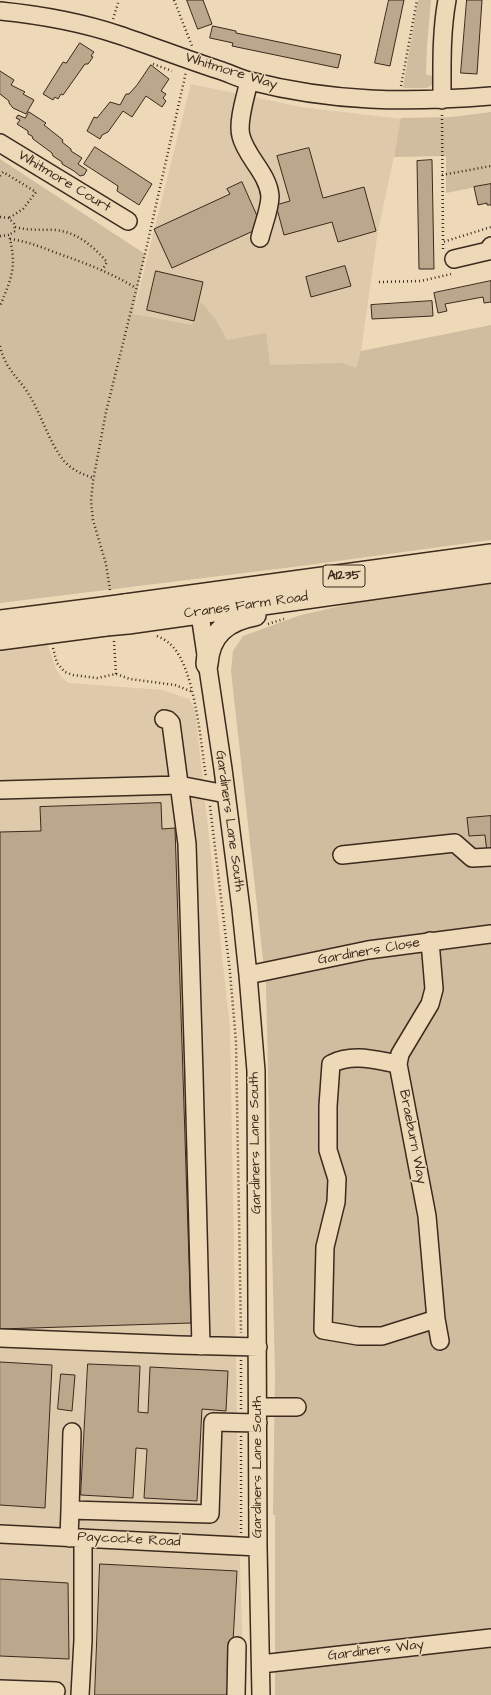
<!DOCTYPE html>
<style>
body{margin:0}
canvas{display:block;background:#edd8b7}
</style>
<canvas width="491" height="1695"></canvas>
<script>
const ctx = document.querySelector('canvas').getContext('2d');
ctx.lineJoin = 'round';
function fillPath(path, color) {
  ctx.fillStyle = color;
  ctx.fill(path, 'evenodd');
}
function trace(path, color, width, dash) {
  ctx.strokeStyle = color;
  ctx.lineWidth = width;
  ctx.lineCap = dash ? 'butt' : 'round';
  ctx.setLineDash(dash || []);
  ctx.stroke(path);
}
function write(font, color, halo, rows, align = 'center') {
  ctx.font = font + ' "Architects Daughter",sans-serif';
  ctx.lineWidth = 3;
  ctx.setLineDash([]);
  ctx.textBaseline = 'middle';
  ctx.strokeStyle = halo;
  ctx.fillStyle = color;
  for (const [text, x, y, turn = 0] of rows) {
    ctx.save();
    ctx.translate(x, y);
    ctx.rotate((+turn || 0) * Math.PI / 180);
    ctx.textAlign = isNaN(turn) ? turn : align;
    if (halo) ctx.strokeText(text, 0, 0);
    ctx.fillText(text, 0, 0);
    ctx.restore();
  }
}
const built = new Path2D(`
 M191,84L301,107L402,119L378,231L361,351L360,370L308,530L133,314Z
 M47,643L56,669L61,677L69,683L163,690L189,699L195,710L230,1028L239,1532L244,1695H0V651Z`);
const green = new Path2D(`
 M418,0H431L427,45L426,74L435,77V83L427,88H403Z
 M491,112V184L446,193V156L394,157L401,118L452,117Z
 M0,159L145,254L133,314L192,325L201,302L216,320L227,340L266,333L270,365L343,363L356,368L361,351L491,325V540L301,566L0,603Z
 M491,583V1695H275V1515H273L275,1375L266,986L231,671L233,651L243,636L301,615L367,600Z`);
const building = new Path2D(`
 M187,0H203L212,24L198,29Z
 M389,0H404L390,66L375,63Z
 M467,0H482L477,74L461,73Z
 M213,26L236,31V33L341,55L338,68L232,46L233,43L210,38Z
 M80,43L94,52L91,56L93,57L88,64H85L63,95L61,94L58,99L55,97L53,100L43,94L63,62L66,63Z
 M151,65L169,79L161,91L166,94L163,98L166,101L162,107L146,96L132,117L123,111L108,132L102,135L100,139L87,131L94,117L97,118L110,102L120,105L126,94H129L137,85Z
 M0,71L14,80L11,85L25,92L23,94L34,100L26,114L13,108L9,103V101L0,94Z
 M29,112L46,123L44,125L63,140L62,142L71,149V151L82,158L78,164L87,170L84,175L80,176L74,171L62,164V162L53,156L52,153L33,139L32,136L28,134V131L17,124L20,120L16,118L18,115L25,118Z
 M95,147L152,184L139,205L117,191L118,186L84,164Z
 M309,148L323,198L364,187L376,231L338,242L332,222L284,235L276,205L290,201L277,156Z
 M432,160L434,269H419L417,161Z
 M242,182L262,227L172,268L154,229L230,194L227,189Z
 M491,184V205H487V203L478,205L474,187Z
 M345,266L351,286L311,297L306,277Z
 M156,271L203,282L194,321L147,310Z
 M491,281V302L484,303L483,297L445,304L447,311L438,313L434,293Z
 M432,301L433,316L372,319L371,305Z
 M161,803L162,829L175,828L191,1323L0,1329V832L41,831L40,807Z
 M491,816V852H487L485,835L469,836L467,818Z
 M0,1362L52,1365L45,1508L0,1505Z
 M88,1364L140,1366L138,1412L148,1413L150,1367L228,1371L226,1411L202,1409L197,1501L144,1498L147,1449L136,1448L133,1498L81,1495Z
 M61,1374L75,1375L72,1411L58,1409Z
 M100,1564L237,1571L230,1695H95Z
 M0,1579L68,1583L69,1659L0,1656Z`);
const path = new Path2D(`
 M174,0L192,46
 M113,19L119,0
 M153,64L172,71
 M401,86L417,0
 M442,115L443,242
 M442,175L491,166
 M0,176L3,172L36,192L23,209L9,218
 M0,217L9,218L14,224L15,231L9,235
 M15,227C29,231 41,229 55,230C77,232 93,246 107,262L102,270
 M0,236L9,235C17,267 12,277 0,306
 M10,239C25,241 39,246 54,252C82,262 110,272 136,288
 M443,249V242L491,227
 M379,282L421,281L451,274
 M0,346C5,370 20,378 31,398C43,419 49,442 64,461C72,470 82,474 93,478
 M110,590L106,564L93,520L91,501L93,481L106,412L145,254L186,72
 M268,624L284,619
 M157,636C162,638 167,641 170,644C195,665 201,745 206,777
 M114,641L116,674
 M53,648L57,663L65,672L73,675L97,678L116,674L130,679L175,685L193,692
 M210,806L230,972L236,1042L241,1333
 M241,1360V1409
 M241,1436V1533`);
const minor = new Path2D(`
 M0,11C40,15 80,22 119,35C152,46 185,59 219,70C229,73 240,79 250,81C332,102 407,103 491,96
 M249,81C246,95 237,122 241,136C246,157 268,173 270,196C270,209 263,225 260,238
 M442,100C442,66 441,33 447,0
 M0,143L128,221
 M454,259L488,251L491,246
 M198,601L223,769L241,909L248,975L256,1071L258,1547L261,1695
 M164,719L168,720L171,723L187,844L194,1075L201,1346
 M0,790L179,785L226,794
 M342,855L455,843L472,858L491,857
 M430,941L434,989L430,1004L400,1054L398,1064L427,1216L436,1319L440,1341
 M248,975L368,950L491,934
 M398,1064C375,1060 352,1053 331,1064L328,1106V1150L337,1179L336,1202L325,1247L323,1330L358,1336H382L436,1319
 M0,1338L179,1345L258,1347
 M258,1407H297
 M70,1510L72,1432
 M0,1534L258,1547
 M69,1538L70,1510L210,1514L213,1422L258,1423
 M261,1664L491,1638
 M0,1689L56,1691
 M80,1695L83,1640V1538
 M236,1695L237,1646`);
const major = new Path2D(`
 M125,605L491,555
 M0,621L103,608
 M128,623L491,572
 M0,639L106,625
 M207,664C209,634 227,620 255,615`);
const majorBridge = new Path2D(`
 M103,608L125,605
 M106,625L128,623`);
const shields = [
 [344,576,42]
];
const shieldNames = [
 ["A1235",344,576]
];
const streetNames = [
 ["Whitmore Way",231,72,17],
 ["Whitmore Court",64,182,31],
 ["Cranes Farm Road",246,606,-8],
 ["Gardiners Lane South",229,821,82],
 ["Gardiners Close",369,952,-10],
 ["Braeburn Way",412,1137,79],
 ["Gardiners Lane South",256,1143,-91],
 ["Gardiners Lane South",258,1467,-90],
 ["Paycocke Road",129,1540,3],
 ["Gardiners Way",376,1651,-7]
];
fillPath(built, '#dec9aa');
fillPath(green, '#d0bc9e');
fillPath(building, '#bba78c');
trace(building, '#3b2a1e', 1);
trace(minor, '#3b2a1e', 20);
trace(major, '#3b2a1e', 24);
trace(path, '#3b2a1e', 2.5, [1, 3]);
trace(minor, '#edd8b7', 17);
trace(major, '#edd8b7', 21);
trace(majorBridge, '#3b2a1e', 24, []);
trace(majorBridge, '#edd8b7', 21);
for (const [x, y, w] of shields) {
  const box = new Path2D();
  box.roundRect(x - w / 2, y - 11, w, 22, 3);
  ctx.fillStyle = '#edd8b7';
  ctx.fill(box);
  trace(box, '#3b2a1e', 1);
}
write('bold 13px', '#3b2a1e', null, shieldNames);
write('14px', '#3b2a1e', '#edd8b7', streetNames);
</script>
